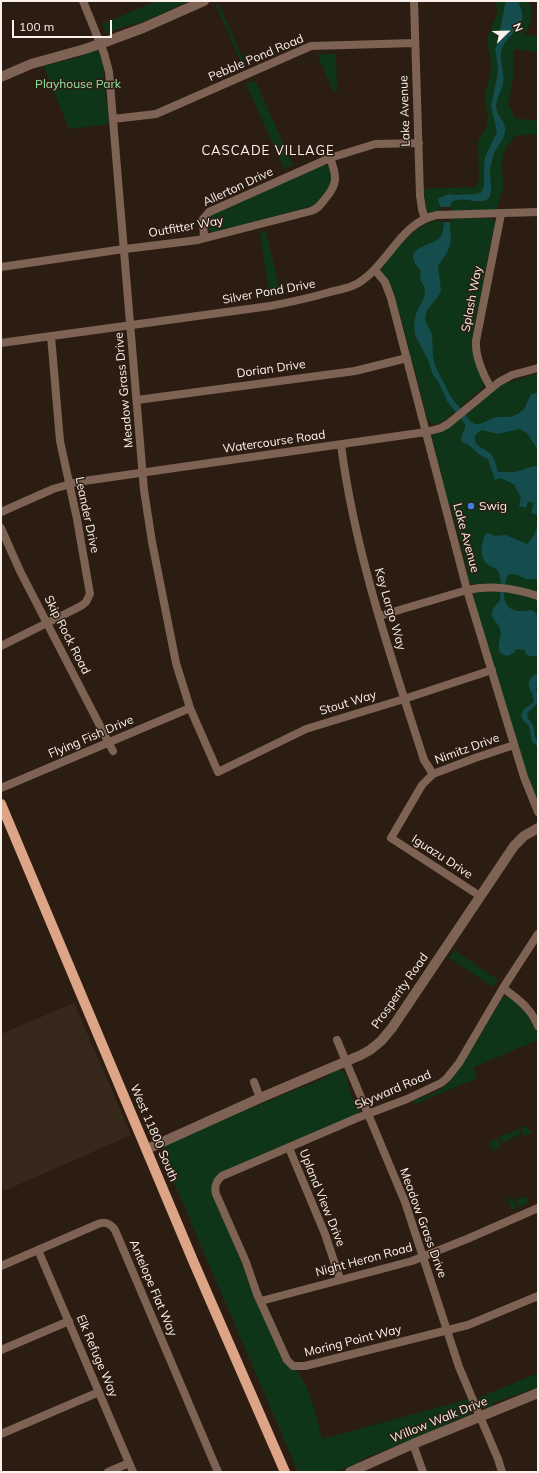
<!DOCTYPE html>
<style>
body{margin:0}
#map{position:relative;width:539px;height:1473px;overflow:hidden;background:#2c1d13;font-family:Mulish,sans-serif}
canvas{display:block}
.frame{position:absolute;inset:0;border:2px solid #fcf1ea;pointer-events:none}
.north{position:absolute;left:487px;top:12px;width:40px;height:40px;-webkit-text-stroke:3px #2c1d13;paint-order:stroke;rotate:67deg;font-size:11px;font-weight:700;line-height:16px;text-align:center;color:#fcf1ea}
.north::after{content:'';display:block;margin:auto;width:14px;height:18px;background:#fcf1ea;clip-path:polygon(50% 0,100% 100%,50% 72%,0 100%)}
.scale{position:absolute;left:12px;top:20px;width:100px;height:18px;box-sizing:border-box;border:2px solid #fcf1ea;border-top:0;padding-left:5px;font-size:12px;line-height:14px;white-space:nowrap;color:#fcf1ea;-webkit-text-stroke:3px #2c1d13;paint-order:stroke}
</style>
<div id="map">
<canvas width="539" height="1473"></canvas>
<div class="frame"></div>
<div class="north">N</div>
<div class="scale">100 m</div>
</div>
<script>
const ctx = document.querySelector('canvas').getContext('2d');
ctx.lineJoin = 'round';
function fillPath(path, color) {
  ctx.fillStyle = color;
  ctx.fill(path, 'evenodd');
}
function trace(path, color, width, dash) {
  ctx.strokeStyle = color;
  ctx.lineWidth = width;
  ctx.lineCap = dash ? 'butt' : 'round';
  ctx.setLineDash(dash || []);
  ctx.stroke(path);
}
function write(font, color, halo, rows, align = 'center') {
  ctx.font = font + ' Mulish,sans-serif';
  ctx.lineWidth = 3;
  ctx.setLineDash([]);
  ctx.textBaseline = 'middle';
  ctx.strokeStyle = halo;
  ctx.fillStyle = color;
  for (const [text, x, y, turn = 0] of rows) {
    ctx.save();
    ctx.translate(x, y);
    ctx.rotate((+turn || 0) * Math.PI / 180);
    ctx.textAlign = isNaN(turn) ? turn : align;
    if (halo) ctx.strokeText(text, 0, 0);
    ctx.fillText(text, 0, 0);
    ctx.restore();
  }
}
const commercial = new Path2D(`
 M74,1003L131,1135L4,1191L1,1182V1034Z`);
const green = new Path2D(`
 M157,1H189L145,21L114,30L111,33L107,35L102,24Z
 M496,1H529C533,15 533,23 523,35L538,36V52L513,49V78L508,103L515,118L538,121V134L515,136L507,147L503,156L501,166L504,185L496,211L429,212L426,210L424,203L425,201L424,189L473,187L477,185L479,180L478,142L487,125L488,118L485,102V94L491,71V62L487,39L497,14Z
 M219,4L246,66L243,67L216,6Z
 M95,50L100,53L105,70L103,74L106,101L108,107L109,123L102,125L69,129L43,64L48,65L82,56L86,53Z
 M317,54H336L337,90L333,91Z
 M255,80L293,165L284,169L246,84Z
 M323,165L328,166C338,180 324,199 312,206L216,232H211L207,228V217Z
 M488,218L492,219L495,222V231L493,232L474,328L484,386L447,419L438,424H432L428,420L394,293L382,273V268C385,261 392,255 397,249C426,213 445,219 488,218Z
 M266,231L281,295L270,297L260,232Z
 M538,373V593L505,585L475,584L471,583L467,579V568L451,507L448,504L432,437L434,434L504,383H507Z
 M478,591L513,593L538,599V806L532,791L473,598L474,594Z
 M454,950L498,980L493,987L449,958Z
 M503,997C519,996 538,1026 538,1040L474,1067L477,1078L413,1105V1101C424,1096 442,1092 450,1081C455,1074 458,1066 465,1060Z
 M338,1070H341L346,1074C348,1082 349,1093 354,1100C356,1103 359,1104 360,1108C360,1111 360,1111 358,1114L220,1173L213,1180L212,1191L243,1267L251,1290L284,1363L289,1368L298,1371C311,1392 316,1415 322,1439L469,1399L472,1410C471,1416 467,1418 461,1418C439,1427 419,1437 397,1447H393L363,1459L357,1464L334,1472H298L163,1157L162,1151L166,1145L201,1130L217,1122L327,1077L331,1073Z
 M526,1126L532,1133L524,1136L521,1128Z
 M519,1129L521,1134L502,1143L499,1137Z
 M497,1138L501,1147L493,1151L489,1142Z
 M526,1196L529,1203L519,1207L516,1200Z
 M512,1197L517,1208L512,1210L508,1200Z
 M538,1373V1387L494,1403C486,1414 480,1408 476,1399Z`);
const water = new Path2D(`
 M506,1H518C533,32 504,30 501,54C500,64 505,74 503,84C501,92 496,99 496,107C497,117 507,122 505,132C504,139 499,145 495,151C493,157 491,163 490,169C489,177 493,188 490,196C483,209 461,193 451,203L449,218L451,240L448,251L438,266L441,291L437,298L427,310L425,319L432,335L433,357L436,368L451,397L471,422L475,424H480L496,417H510L518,414L524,409L531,394L538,393L537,427L538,450L527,433L519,429L498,434L482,430L476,434C471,447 484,447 491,454C495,459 496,466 498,472C503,471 508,473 514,472C522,471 530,466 538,466V515L531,513L534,503L528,502L526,508L519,506L521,497L516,489L515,485L501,478L495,480L488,459L480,455L469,445L462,442L461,438L465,428V424L447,401L439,383L433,375L429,362L415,335L414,325L416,314L425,295L424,286L420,280L421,271C398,245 433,248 441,236C447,226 442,210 438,200L439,198L449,194L456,195L476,194L481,192L484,187V167L485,157L497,132L491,106L497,77L498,67L495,50L499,40V34Z
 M538,526V579H526L518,575L510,574L507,576C503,590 500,609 519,611C524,612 528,610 532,610L537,614L538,656H529L525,653V650L516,649L515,652C512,654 509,657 504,655C493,651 503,637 500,629C499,623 491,620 492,613C492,607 498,604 500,600C500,592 502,581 499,574C498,568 492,568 487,564C479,557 481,542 486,534L489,533L495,536L506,535L527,544L533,537Z
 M538,673V684L536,689L538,701L535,706L530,710L527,714L528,718L534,727L535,736L538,741V747L532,742L529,726L523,720L521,716L524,709L534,702C535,691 519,683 538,673Z`);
const pier = new Path2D(`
 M439,207H452L451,222H441Z`);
const minor = new Path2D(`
 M83,1L104,53L109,72L144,490L152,542L176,663L190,708L218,772L306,729L404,699L492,670
 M414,1L420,196L422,209L425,219
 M113,119L156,114L311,46L415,43
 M204,238L203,219L209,212L330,158L375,144L419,143
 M1,267L117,250L198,240L311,211C318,209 321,204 325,199C338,184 337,176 330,158
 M375,270L385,282L391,298L467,590L524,777L538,812
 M1,343L270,306C291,302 310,298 330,292C342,289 355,287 364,279C389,261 403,221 437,215L538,212
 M491,388C483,375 475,356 476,341L501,214
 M137,400L355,371L407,358
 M341,445C355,553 391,657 424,760L433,774
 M1,512L53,489L77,482L426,432L441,428L448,424L499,382L512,375L538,368
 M1,528L20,571L113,751
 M379,616L467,590C493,585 513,588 538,596
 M1,646L81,606L86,602L90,594L77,519L60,441L51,336
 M1,788L190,708
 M480,896L391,838L422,785L433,774L475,758L514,745
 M538,934L503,988L459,1063L447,1078L441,1083L407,1099L357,1118L222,1176C216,1181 214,1186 216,1194L246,1262L257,1294L287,1360L293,1366H305L468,1325L538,1296
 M503,988C518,999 531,1008 538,1026
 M337,1040L405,1202L459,1367L498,1459L502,1472
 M254,1082L260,1098
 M289,1148L325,1234L340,1279
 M38,1250L133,1472
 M1,1266L98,1224C105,1221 111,1224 115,1230L218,1472
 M261,1301L412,1261L467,1239L538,1208
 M1,1350L69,1321
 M1,1434L99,1392
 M413,1444L423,1472
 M108,1472L129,1463`);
const tertiary = new Path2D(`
 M1,77L31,64L85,49L108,41L143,28L204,1
 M147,1149L260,1098L361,1055L370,1050L381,1041L392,1028L514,846L524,836L538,828
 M350,1472L413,1444L538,1393`);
const primary = new Path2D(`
 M1,804L194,1263L285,1472`);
const markers = [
 [471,506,4,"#3f7fe0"]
];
const streetNames = [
 ["Pebble Pond Road",256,58,-23],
 ["Lake Avenue",405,111,-92],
 ["Allerton Drive",238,187,-25],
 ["Outfitter Way",186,227,-10],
 ["Silver Pond Drive",269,292,-10],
 ["Splash Way",472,299,-79],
 ["Dorian Drive",271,369,-8],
 ["Meadow Grass Drive",124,390,-95],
 ["Watercourse Road",274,442,-8],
 ["Leander Drive",87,515,78],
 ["Lake Avenue",466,538,75],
 ["Key Largo Way",390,609,74],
 ["Skip Rock Road",67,635,63],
 ["Stout Way",348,703,-17],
 ["Flying Fish Drive",91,737,-23],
 ["Nimitz Drive",467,749,-20],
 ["Iguazu Drive",442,857,33],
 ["Prosperity Road",400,991,-55],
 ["Skyward Road",393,1090,-23],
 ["West 11800 South",154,1133,67],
 ["Upland View Drive",322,1198,68],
 ["Meadow Grass Drive",423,1223,70],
 ["Night Heron Road",364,1260,-15],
 ["Antelope Flat Way",153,1288,67],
 ["Moring Point Way",353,1341,-14],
 ["Elk Refuge Way",97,1356,67],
 ["Willow Walk Drive",439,1420,-22]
];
const parkNames = [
 ["Playhouse Park",78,84]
];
const poiNames = [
 ["Swig",479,506]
];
const neighbourhoodNames = [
 ["CASCADE VILLAGE",268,151]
];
fillPath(commercial, '#36291c');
fillPath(green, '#0e3518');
fillPath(water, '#154c4d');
fillPath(pier, '#2c1d13');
trace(minor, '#7e6354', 8);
trace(tertiary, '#7e6354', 10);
trace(primary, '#dda586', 10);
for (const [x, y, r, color] of markers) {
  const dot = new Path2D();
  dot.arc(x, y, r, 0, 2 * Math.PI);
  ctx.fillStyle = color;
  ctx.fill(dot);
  trace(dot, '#2c1d13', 1.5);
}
write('12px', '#fcf1ea', '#2c1d13', streetNames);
write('12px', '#92e4a1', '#2c1d13', parkNames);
write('12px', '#fcf1ea', '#2c1d13', poiNames, 'left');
ctx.letterSpacing = '1px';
write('13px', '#fcf1ea', '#2c1d13', neighbourhoodNames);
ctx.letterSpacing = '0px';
</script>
